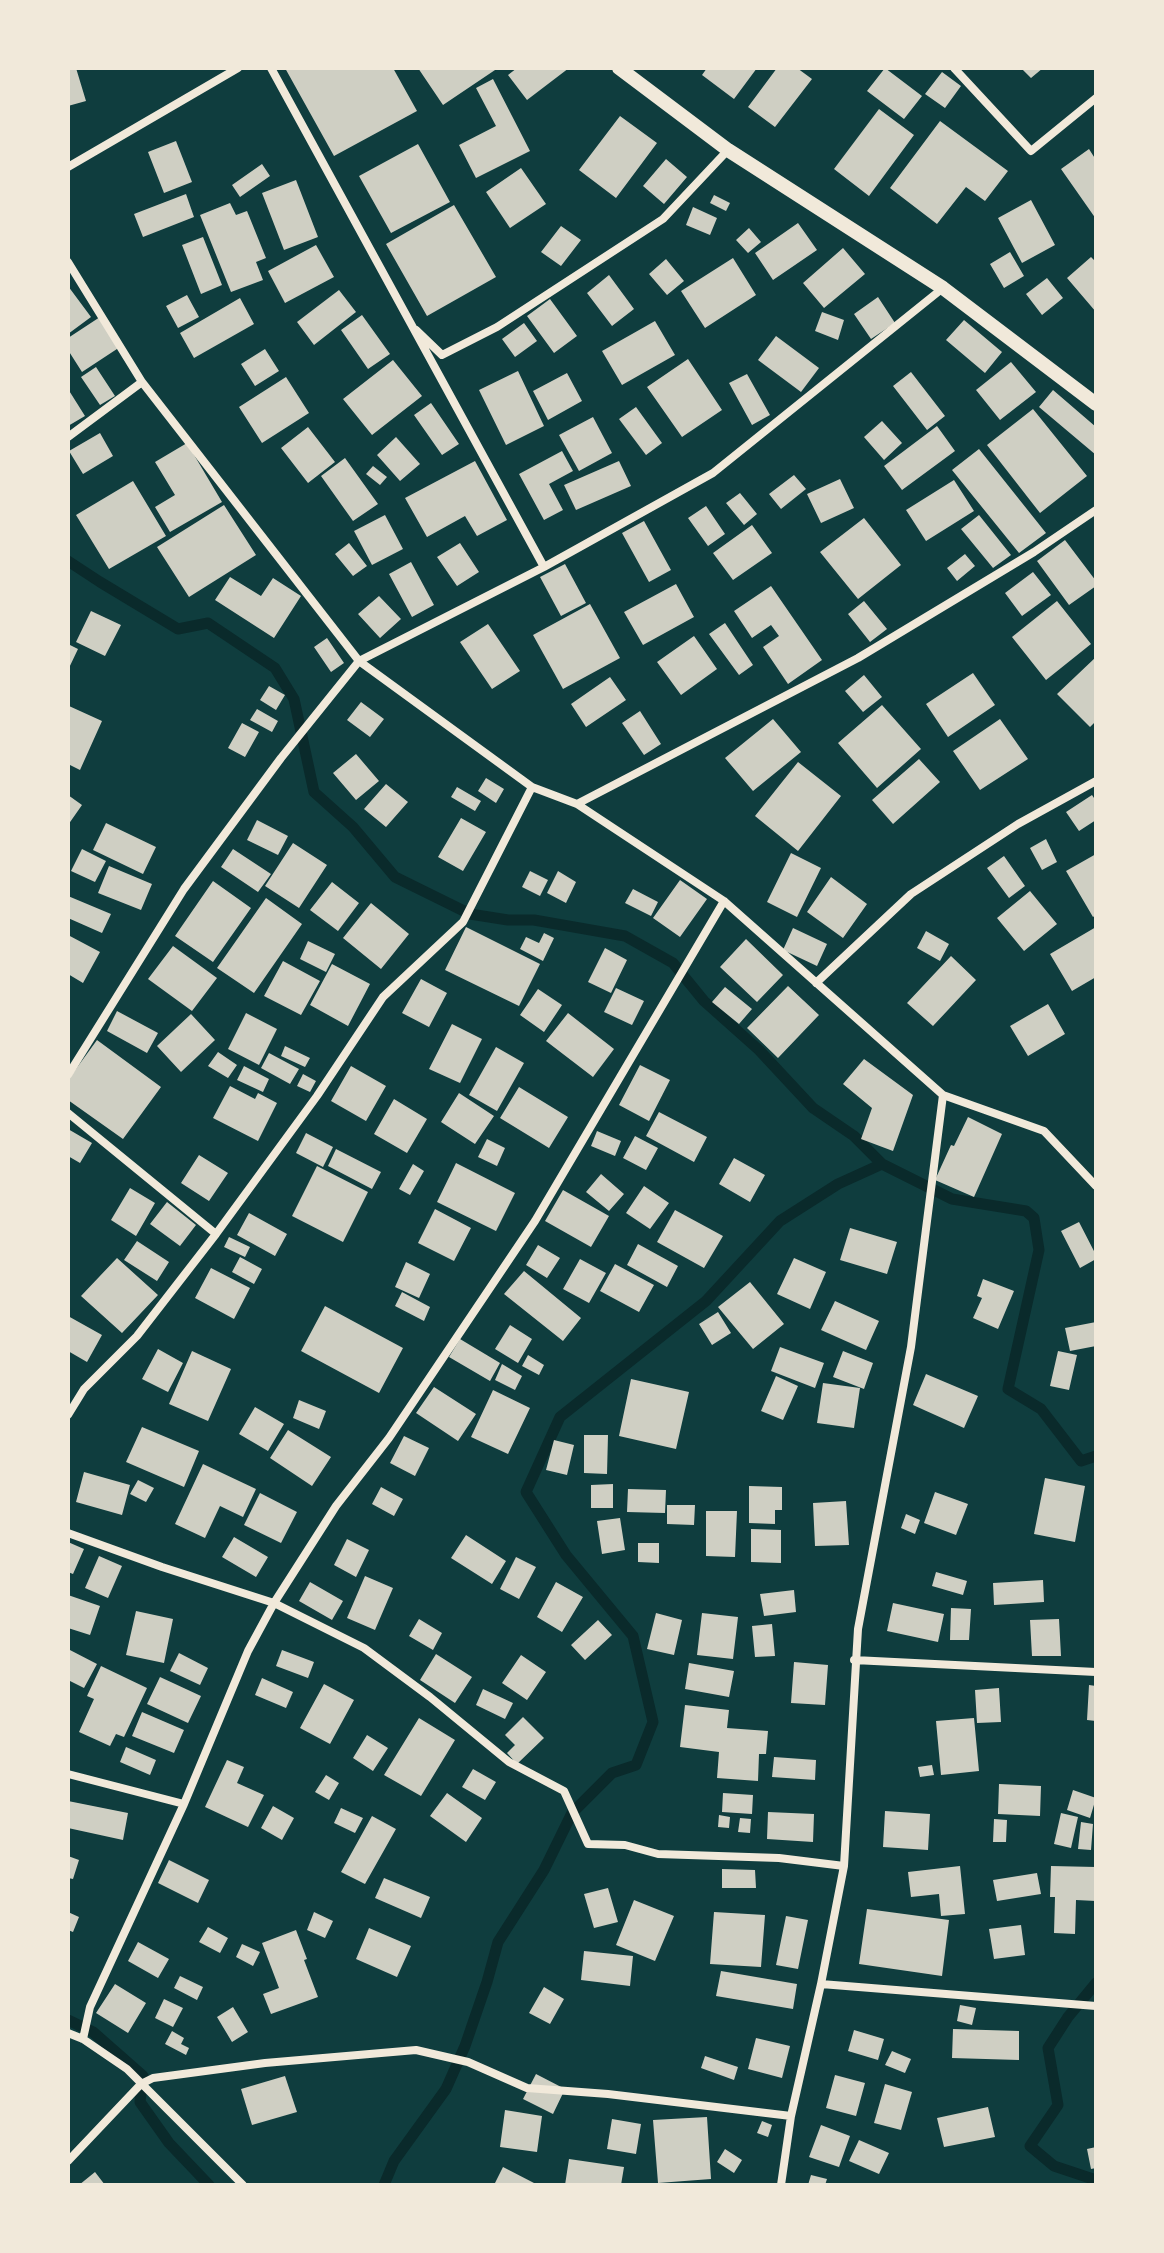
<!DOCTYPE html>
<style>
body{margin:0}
#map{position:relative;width:1164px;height:2253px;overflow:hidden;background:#0f3d3e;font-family:Lato,sans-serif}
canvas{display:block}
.frame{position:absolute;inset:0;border:70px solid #f1e9da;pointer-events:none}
</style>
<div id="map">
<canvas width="1164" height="2253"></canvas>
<div class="frame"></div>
</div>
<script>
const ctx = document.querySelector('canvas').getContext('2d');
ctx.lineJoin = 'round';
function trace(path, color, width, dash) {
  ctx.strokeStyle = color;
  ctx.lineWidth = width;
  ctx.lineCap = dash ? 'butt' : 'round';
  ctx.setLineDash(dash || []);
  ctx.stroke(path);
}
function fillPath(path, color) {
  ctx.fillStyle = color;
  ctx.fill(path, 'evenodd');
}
const stream = new Path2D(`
 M68,561L100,582L178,629L208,623L275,668L294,699L314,792L353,827L395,877L470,914L508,920H534L625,936L673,963L704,1001L759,1050L813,1108L854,1136L882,1164L952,1199L1026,1211L1034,1218L1039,1250L1008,1389L1041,1409L1081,1461L1096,1456
 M1096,1983L1068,2017L1048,2048L1058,2105L1030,2146L1054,2166L1096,2180
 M68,2020L93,2032L143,2076L140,2102L169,2143L209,2185
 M384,2185L394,2161L446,2089L465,2046L487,1982L498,1942L544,1870L572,1813L612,1773L636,1765L653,1722L633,1636L566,1555L526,1492L560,1417L706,1301L780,1221L838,1184L882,1164`);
const building = new Path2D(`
 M74,68H76L86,101L68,106V70Z
 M285,68H393L417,111L334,156Z
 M418,68H498L443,105Z
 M517,68H569L527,100L508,75Z
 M707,68H757L734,99L702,75Z
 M777,68H797L812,79L775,127L748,107Z
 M885,68L922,96L904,119L867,91Z
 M1021,68H1043L1031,78Z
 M942,72L961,86L945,108L925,94Z
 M493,79L530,151L476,178L459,145L496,126L476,88Z
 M879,109L914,135L869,196L834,169Z
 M620,116L657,143L616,198L579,170Z
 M940,121L1008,171L985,201L966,187L937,224L890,188Z
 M176,141L192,182L164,193L148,152Z
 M418,144L450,202L391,233L359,176Z
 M1089,149L1096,160V219L1061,169Z
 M666,159L687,177L664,204L643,186Z
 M262,164L270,176L240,197L232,185Z
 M521,168L546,204L510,228L486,192Z
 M296,180L318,237L284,250L262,193Z
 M186,194L194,217L143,237L134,214Z
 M714,195L730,203L726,211L710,203Z
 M1031,200L1055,245L1022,263L998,218Z
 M230,203L236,215L247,211L266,258L256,262L263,280L231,292L200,215Z
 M454,205L496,277L427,316L386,244Z
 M693,207L717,218L710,235L686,225Z
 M798,223L817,250L773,280L755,253Z
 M561,226L581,240L561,266L541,252Z
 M749,228L761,242L748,253L736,240Z
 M203,237L222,285L201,294L182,245Z
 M316,245L334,277L285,303L268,271Z
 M843,248L865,274L824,308L803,283Z
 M1010,252L1024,276L1004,288L990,264Z
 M1091,257L1096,262V312L1067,278Z
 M733,258L756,295L705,328L681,291Z
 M666,259L684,281L667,295L649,274Z
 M609,275L634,309L612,326L587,293Z
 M1047,278L1063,298L1042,315L1026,294Z
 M68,286L91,317L68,334Z
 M339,290L356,312L314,345L297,322Z
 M187,295L199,317L178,328L166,306Z
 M878,297L895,323L871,339L854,314Z
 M240,298L254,324L194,358L180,333Z
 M550,299L577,336L554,353L527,316Z
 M822,312L844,320L838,340L815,331Z
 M362,315L390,354L368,369L341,330Z
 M100,317L120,347L82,372L68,350V338Z
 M964,320L1002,352L985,373L946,340Z
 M655,321L675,355L622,385L602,351Z
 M524,323L537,341L515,357L502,339Z
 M776,336L819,368L801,392L758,360Z
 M265,349L279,371L255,386L241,364Z
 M688,359L722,410L682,437L647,387Z
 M393,360L422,396L372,435L343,399Z
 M1011,362L1036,392L1000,420L976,390Z
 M96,367L115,396L100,405L81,377Z
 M518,371L544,426L506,445L479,390Z
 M911,372L945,416L927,430L893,386Z
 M567,373L582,401L548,420L533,391Z
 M747,374L770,415L752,425L729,383Z
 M286,377L309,413L262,443L239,407Z
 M68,389L85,416L68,426Z
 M1053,390L1096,427V455L1039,407Z
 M431,403L459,444L442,455L414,415Z
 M636,407L662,443L646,455L619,419Z
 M1033,409L1087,476L1040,513L987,445Z
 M593,417L612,453L579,471L559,435Z
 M882,421L902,443L884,460L864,437Z
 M937,426L955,451L902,490L884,466Z
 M308,427L335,462L308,483L281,448Z
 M100,433L113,456L83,474L69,451Z
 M396,437L420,464L400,481L377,455Z
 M187,443L222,502L170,532L155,507L175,495L155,462Z
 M979,449L1046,533L1019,553L952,470Z
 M562,451L573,471L549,484L563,510L544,520L519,474Z
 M345,458L378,504L353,521L321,476Z
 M475,461L507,520L477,536L465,516L427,537L405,498Z
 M619,461L631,486L576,510L564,485Z
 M373,466L387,477L380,485L366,474Z
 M794,475L806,489L781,509L769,494Z
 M840,479L854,508L821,523L807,494Z
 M954,480L974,511L926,541L906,510Z
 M133,481L166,536L109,569L76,515Z
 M740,493L757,514L744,525L726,503Z
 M224,505L256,555L189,597L157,547Z
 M706,506L725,534L708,546L688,518Z
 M385,515L403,549L372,565L354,531Z
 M979,515L1011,555L993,568L961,529Z
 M864,518L901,565L858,599L820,552Z
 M644,521L671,570L649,582L622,533Z
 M752,525L772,553L733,580L713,553Z
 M1065,540L1096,581V586L1069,605L1037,561Z
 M349,543L367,566L353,576L335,554Z
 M460,543L479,572L457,586L437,557Z
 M965,554L975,566L957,581L947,568Z
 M411,562L434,605L412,617L389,574Z
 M565,564L586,603L561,616L540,577Z
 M1033,572L1051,595L1022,616L1005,593Z
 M230,577L261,596L273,578L301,596L274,638L215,600Z
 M676,584L694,617L643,645L624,612Z
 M771,586L822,660L788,684L763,647L779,636L771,625L752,638L734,611Z
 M379,596L401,619L380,638L358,614Z
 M864,601L887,629L870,642L848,614Z
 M1057,601L1091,644L1046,680L1012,637Z
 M590,604L620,658L563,689L533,635Z
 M91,611L121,625L105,656L76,642Z
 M725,623L753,665L739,675L709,634Z
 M488,624L520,671L492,689L460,642Z
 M694,636L717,669L681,695L657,662Z
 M327,638L344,663L331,672L314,647Z
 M68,644L78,649L68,670Z
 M1096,657V721L1090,727L1057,694Z
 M973,673L995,705L948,737L926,704Z
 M864,675L882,697L863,712L845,691Z
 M610,677L626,700L586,727L571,704Z
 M269,686L285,695L276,710L260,700Z
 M361,702L384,719L370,737L347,720Z
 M882,705L921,749L877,788L838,743Z
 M69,706L102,721L80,770L68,764Z
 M257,709L278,721L272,732L250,720Z
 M640,711L661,744L644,755L622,723Z
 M773,719L801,752L753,791L725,758Z
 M1000,719L1028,759L980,790L953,751Z
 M242,723L259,732L245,757L228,748Z
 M356,754L379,781L356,800L333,773Z
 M919,759L940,782L893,824L872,800Z
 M798,762L841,796L798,851L755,816Z
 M486,778L504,789L496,803L478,791Z
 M386,784L408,802L386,827L364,809Z
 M457,787L481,801L475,811L451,797Z
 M68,795L82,805L68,825Z
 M1092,795L1096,801V820L1079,831L1066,812Z
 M461,818L486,832L463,871L438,857Z
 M257,820L288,836L278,855L247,840Z
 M106,823L156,847L143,874L93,850Z
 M1046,839L1057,862L1042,870L1030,848Z
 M293,843L327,865L299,908L265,886Z
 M82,849L106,861L95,882L71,871Z
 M233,849L271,874L258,892L221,867Z
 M791,853L821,868L797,917L767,902Z
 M1096,854V915L1093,917L1066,871Z
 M1004,856L1025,886L1009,898L987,868Z
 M109,866L152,884L141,910L98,893Z
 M530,871L548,880L540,896L522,887Z
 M558,871L576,882L566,903L547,893Z
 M831,877L867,904L843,938L807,912Z
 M680,880L707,899L680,937L653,918Z
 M213,881L251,908L213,962L175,936Z
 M332,882L359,903L338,931L310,910Z
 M633,889L658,902L651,916L625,903Z
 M1030,891L1057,924L1024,951L997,918Z
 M68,896L111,914L102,933L68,918Z
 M266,898L302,924L254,993L217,968Z
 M371,903L409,934L381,969L343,938Z
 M466,927L540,964L519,1006L445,970Z
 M1096,927V977L1072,991L1050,954Z
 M793,928L827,944L817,966L783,950Z
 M926,931L949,944L940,961L917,948Z
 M544,933L554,938L543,961L520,949L526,937L539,943Z
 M68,935L100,952L83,983L68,974Z
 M746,939L783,975L757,1002L720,967Z
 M308,941L335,954L326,972L300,959Z
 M173,946L217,978L192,1011L148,979Z
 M605,948L627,960L611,993L588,982Z
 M951,956L976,980L933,1026L907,1003Z
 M283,961L320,981L301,1015L264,996Z
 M332,964L370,984L348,1026L310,1005Z
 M421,979L447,993L429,1027L402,1013Z
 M788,986L819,1015L778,1058L747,1028Z
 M725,987L752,1009L739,1024L712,1002Z
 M616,988L644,1001L632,1025L604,1012Z
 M538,989L562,1005L544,1032L520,1015Z
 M1048,1004L1065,1034L1028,1056L1010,1026Z
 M117,1011L158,1033L147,1053L107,1031Z
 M246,1013L277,1029L259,1065L228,1049Z
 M568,1013L614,1049L593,1077L546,1041Z
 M191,1014L215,1040L181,1072L157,1046Z
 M452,1024L482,1039L460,1083L429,1069Z
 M97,1040L161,1087L123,1139L68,1100V1080Z
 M285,1046L310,1058L305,1067L281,1056Z
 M496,1047L524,1063L497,1111L469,1095Z
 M218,1052L237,1065L228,1078L208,1066Z
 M269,1053L299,1069L290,1084L261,1068Z
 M864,1059L913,1095L893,1151L861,1139L872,1108L843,1084Z
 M640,1065L670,1080L649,1121L619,1105Z
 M244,1066L269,1079L263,1092L237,1080Z
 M351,1066L386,1086L366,1121L331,1101Z
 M303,1074L316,1081L310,1092L297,1086Z
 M230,1086L255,1099L258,1093L277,1103L258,1141L213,1118Z
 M519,1087L568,1117L549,1148L500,1118Z
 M459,1093L494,1116L475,1144L441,1122Z
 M394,1099L427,1119L407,1153L374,1134Z
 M659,1112L707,1137L694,1162L646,1136Z
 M968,1117L1002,1134L974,1197L935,1180L951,1145L954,1146Z
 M68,1129L92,1143L80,1163L68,1156Z
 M597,1131L621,1141L615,1156L591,1146Z
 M306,1133L333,1147L323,1167L296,1153Z
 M635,1136L658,1148L646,1170L623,1158Z
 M487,1139L505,1148L497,1166L478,1157Z
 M336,1149L381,1172L372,1189L328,1166Z
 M199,1155L228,1173L209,1201L181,1183Z
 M734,1158L765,1175L750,1202L719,1184Z
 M456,1163L515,1193L496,1231L437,1202Z
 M413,1164L424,1171L410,1195L399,1189Z
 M317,1166L368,1192L343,1242L292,1216Z
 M601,1174L624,1194L609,1211L586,1192Z
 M644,1186L669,1203L650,1229L626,1213Z
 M130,1188L155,1203L136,1236L111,1220Z
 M563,1190L609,1216L591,1247L545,1221Z
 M167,1202L196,1225L180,1246L150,1224Z
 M435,1209L471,1228L454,1261L418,1243Z
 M675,1210L723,1236L704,1268L657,1242Z
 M249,1213L287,1234L275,1256L237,1235Z
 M1079,1222L1096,1255V1259L1080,1268L1061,1231Z
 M850,1228L897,1242L887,1274L840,1260Z
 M229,1237L250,1247L245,1257L224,1247Z
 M137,1241L169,1262L157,1281L124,1260Z
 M638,1244L678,1266L667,1287L627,1265Z
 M538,1245L560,1258L547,1278L526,1265Z
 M240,1257L262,1269L254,1284L232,1272Z
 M117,1258L158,1295L122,1333L81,1296Z
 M794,1258L826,1272L810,1309L777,1294Z
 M580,1259L606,1273L589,1303L563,1289Z
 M406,1262L430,1274L419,1298L395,1287Z
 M615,1264L654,1285L639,1312L600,1291Z
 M211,1268L250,1288L234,1319L195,1298Z
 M524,1271L581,1318L563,1341L504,1294Z
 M983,1279L1014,1291L998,1329L973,1318L982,1298L977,1296Z
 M750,1282L784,1324L753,1349L718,1307Z
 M402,1292L430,1307L424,1321L395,1306Z
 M835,1301L879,1321L866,1350L821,1330Z
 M325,1306L403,1348L379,1393L301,1351Z
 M718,1312L731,1333L712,1345L699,1324Z
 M68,1316L102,1335L87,1362L68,1351Z
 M1096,1322V1346L1070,1351L1065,1328Z
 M510,1325L532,1339L518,1363L495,1349Z
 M460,1339L500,1363L490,1381L449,1357Z
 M780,1347L824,1363L815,1388L771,1371Z
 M158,1349L183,1363L168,1392L142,1379Z
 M192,1351L231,1369L208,1421L169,1404Z
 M843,1351L873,1363L864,1389L833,1377Z
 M1058,1351L1077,1355L1069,1390L1050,1386Z
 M528,1355L544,1365L539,1375L522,1366Z
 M502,1364L522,1376L515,1390L495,1380Z
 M926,1374L978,1396L964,1428L913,1405Z
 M776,1376L798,1386L783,1420L761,1411Z
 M631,1379L689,1392L676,1449L619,1436Z
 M823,1383L860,1388L854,1428L817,1423Z
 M434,1387L476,1414L458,1441L416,1413Z
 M493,1390L530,1408L508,1454L471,1437Z
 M299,1400L326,1411L319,1429L293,1418Z
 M255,1407L284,1424L268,1451L239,1434Z
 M142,1427L199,1451L184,1487L126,1462Z
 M288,1430L331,1457L312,1486L270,1458Z
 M584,1435H608L607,1474L584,1473Z
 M404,1436L429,1448L415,1476L390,1463Z
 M554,1440L574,1445L567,1475L546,1470Z
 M203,1464L256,1489L243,1517L220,1506L205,1538L175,1524Z
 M84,1472L130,1485L122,1515L76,1502Z
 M1045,1478L1085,1486L1075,1542L1034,1534Z
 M138,1480L154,1488L146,1502L130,1494Z
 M613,1484V1508H591V1485Z
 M749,1486L782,1487V1510H775V1524L749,1523Z
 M381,1487L403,1499L394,1516L372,1504Z
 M628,1489L666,1490L665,1513L627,1512Z
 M935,1492L968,1504L956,1535L924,1523Z
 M260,1493L297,1512L281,1543L244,1525Z
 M846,1501L849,1545L815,1546L813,1503Z
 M667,1505H695L694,1525L667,1524Z
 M706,1511H737L735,1557L706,1556Z
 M906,1514L920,1520L915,1534L901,1528Z
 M620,1518L625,1550L602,1554L597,1521Z
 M751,1529L781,1530V1563L751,1562Z
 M466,1535L506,1561L492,1584L451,1558Z
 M234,1537L268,1557L256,1577L222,1557Z
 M347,1539L369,1550L356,1577L334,1565Z
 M68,1542L84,1549L73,1574L68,1572Z
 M638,1543H659V1563L638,1562Z
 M99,1556L122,1566L108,1598L85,1588Z
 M516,1557L536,1567L519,1599L500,1589Z
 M936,1572L967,1581L963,1595L932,1586Z
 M365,1576L393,1588L375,1630L347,1618Z
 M1043,1580L1044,1602L994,1605L993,1583Z
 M310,1582L343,1601L332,1620L299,1601Z
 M556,1582L583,1597L562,1632L537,1617Z
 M794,1590L796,1612L764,1616L760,1594Z
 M68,1595L100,1606L90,1635L68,1628Z
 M893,1603L944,1614L938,1642L887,1631Z
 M951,1608L971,1609L969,1640H950Z
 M136,1611L173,1619L164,1663L126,1655Z
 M656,1613L682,1620L674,1655L647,1649Z
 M702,1613L738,1617L733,1659L697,1655Z
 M419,1619L442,1633L433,1650L409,1636Z
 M1059,1619L1061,1656H1032L1030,1620Z
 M598,1620L612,1635L585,1660L571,1645Z
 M772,1624L775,1656L755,1657L752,1626Z
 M68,1649L97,1664L84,1688L68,1680Z
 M282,1650L314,1662L308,1678L276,1666Z
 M179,1653L208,1668L200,1685L170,1671Z
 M436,1654L472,1677L455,1703L420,1680Z
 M521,1655L546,1672L527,1700L502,1683Z
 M794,1662L828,1665L825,1705L791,1703Z
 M689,1663L734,1671L729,1697L685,1689Z
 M101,1666L147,1688L124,1737L116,1734L110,1746L79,1732L94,1699L87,1696Z
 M160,1677L201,1696L188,1723L147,1704Z
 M262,1678L293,1692L286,1708L255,1695Z
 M324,1684L354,1700L330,1744L300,1728Z
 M1089,1685L1096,1686V1721L1087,1720Z
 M999,1688L1001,1722L977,1723L975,1690Z
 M483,1689L513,1703L505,1719L476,1705Z
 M685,1705L729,1710L727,1728L768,1731L766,1754H759L758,1781L717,1778L719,1752L680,1747Z
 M142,1712L184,1730L174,1753L132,1736Z
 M523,1717L544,1738L517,1764L507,1753L515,1745L505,1735Z
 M419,1718L455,1740L421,1796L384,1775Z
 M974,1718L979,1771L941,1775L936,1721Z
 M367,1735L388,1748L373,1771L353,1758Z
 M126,1747L156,1760L150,1775L120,1762Z
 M774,1757L816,1760L815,1780L772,1777Z
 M227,1760L244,1767L237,1783L264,1795L248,1827L205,1807Z
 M932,1765L934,1775L920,1777L918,1767Z
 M473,1769L496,1782L485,1800L462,1787Z
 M326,1775L339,1783L329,1800L315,1792Z
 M999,1784L1041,1786L1040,1816L998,1814Z
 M1073,1790L1096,1798L1090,1818L1067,1810Z
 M447,1793L482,1818L466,1842L430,1816Z
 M723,1793L753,1795L752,1814L722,1812Z
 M68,1801L128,1813L123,1840L68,1828Z
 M273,1806L294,1818L282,1840L261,1828Z
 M341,1808L363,1818L355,1833L334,1823Z
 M885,1811L930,1814L928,1850L883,1847Z
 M768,1812L814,1814L813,1842L767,1839Z
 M1061,1813L1078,1817L1071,1848L1054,1844Z
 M719,1815L730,1817L729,1828L718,1827Z
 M372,1816L396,1829L365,1884L341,1872Z
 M740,1818L751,1819L750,1833L738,1832Z
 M994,1819L1007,1820L1006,1842H993Z
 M1081,1822L1093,1824L1091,1850L1078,1849Z
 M68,1856L79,1860L73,1879L68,1878Z
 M169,1860L209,1880L198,1903L158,1883Z
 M960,1866L965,1914L941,1916L939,1894L911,1897L908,1872Z
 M1051,1866L1096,1867V1901L1076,1900L1075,1934L1054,1933L1055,1897H1050Z
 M722,1869L755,1870L756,1888H722Z
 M1037,1873L1041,1894L997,1901L993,1880Z
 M384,1878L430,1897L421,1918L375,1898Z
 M608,1888L618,1922L594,1928L584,1894Z
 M634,1900L674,1916L655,1961L616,1945Z
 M867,1909L949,1920L942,1976L859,1964Z
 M68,1912L79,1917L73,1932L68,1930Z
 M314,1912L333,1921L325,1938L307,1930Z
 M714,1912L765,1915L761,1967L710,1964Z
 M786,1916L808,1920L798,1969L776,1965Z
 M1021,1925L1025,1955L994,1959L989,1929Z
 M208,1927L228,1938L220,1953L199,1942Z
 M369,1928L411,1946L397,1977L356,1959Z
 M296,1930L307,1959L304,1960L318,1997L271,2014L263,1994L279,1988L262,1943Z
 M138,1942L169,1959L158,1978L128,1961Z
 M242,1944L260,1952L253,1966L236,1957Z
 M584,1951L633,1956L630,1986L581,1980Z
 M721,1971L797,1984L793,2009L716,1996Z
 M180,1976L203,1987L197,2000L174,1988Z
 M115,1984L146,2003L128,2033L96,2013Z
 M544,1987L564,1999L550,2024L529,2013Z
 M164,1999L183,2008L173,2027L155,2018Z
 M960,2005L976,2008L972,2025L957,2021Z
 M233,2007L248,2032L232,2042L217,2017Z
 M953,2029L1019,2031V2060L952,2058Z
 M854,2030L884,2039L878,2060L848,2051Z
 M172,2031L184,2038L181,2044L189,2048L186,2055L165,2044Z
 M756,2038L790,2046L782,2078L748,2069Z
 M892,2051L911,2059L905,2073L885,2065Z
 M705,2056L738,2067L734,2080L701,2068Z
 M536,2074L565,2089L553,2114L523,2099Z
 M835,2075L865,2083L856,2116L826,2108Z
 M285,2076L297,2112L252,2125L241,2089Z
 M885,2084L912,2092L901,2130L874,2123Z
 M988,2107L995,2137L944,2147L937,2118Z
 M505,2110L542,2116L537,2152L500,2147Z
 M707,2117L711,2179L658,2183L653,2120Z
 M612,2119L641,2124L636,2154L607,2149Z
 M762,2121L772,2125L768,2137L757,2133Z
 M821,2125L850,2136L839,2167L809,2157Z
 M859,2140L889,2153L879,2174L849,2161Z
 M1096,2147V2168L1091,2169L1087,2149Z
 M725,2149L742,2160L734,2173L717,2162Z
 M569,2159L624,2167L621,2185H565Z
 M503,2167L534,2183L533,2185H494Z
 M95,2172L105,2185H79Z
 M811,2175L827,2179L825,2185H808Z`);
const minor = new Path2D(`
 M271,68L544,567
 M954,68L1031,151L1096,98
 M68,167L238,68
 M68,262L142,382L359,661L532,787L577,804L724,901L943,1095L911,1347L858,1629L844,1866L821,1984L791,2116L781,2185
 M416,330L442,355L497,327L663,219L728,150
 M68,437L142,382
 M577,804L858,658L1034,552L1096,510
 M816,983L911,894L1018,824L1096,781
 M68,1075L184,889L281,758L359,661L544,567L713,473L943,288
 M943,1095L1044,1131L1096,1186
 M68,1113L216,1234
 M68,1415L84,1389L137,1336L216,1234L317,1096L383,997L463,922L532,787
 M68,1533L162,1567L274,1603L364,1648L430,1697L509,1762L564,1791L588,1844L625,1845L658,1854L779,1858L844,1866
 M854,1660L1096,1672
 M68,1774L184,1804
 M821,1984L1096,2006
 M68,2033L83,2039L127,2069L243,2185
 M83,2039L90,2007L184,1804L248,1651L274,1603L336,1506L389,1438L535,1221L724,901
 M68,2161L141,2084L153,2078L265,2063L416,2050L468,2062L527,2088L608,2094L791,2116`);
const tertiary = new Path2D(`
 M619,68L728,150L943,288L1096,404`);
trace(stream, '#0a2a2b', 11);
fillPath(building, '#cfcfc3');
trace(minor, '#f1e9da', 8);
trace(tertiary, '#f1e9da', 14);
</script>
